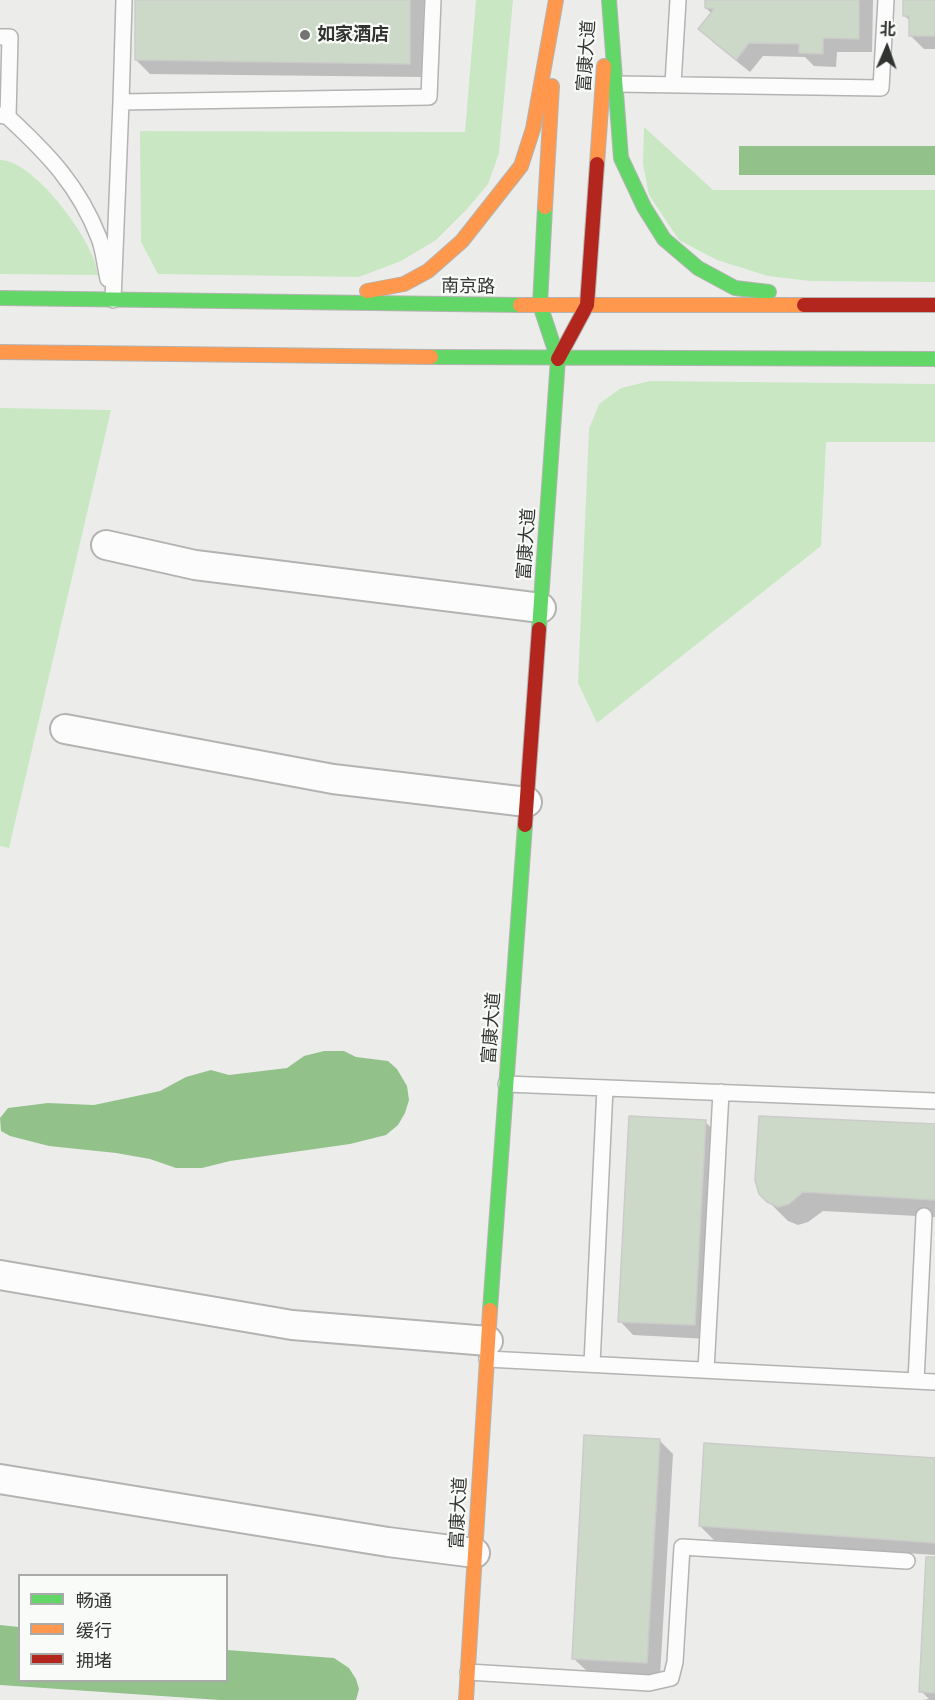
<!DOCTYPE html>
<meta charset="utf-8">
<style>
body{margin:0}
#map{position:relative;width:935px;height:1700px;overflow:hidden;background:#ecedeb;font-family:"Fira Sans","Noto Sans SC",sans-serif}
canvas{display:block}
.legend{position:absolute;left:18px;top:1574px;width:210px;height:108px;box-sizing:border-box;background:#f8fbf7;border:2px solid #a9aba8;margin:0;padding:8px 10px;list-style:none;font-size:18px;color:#323432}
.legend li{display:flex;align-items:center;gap:12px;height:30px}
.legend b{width:30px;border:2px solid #a9aba8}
.north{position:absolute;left:857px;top:18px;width:60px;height:60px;-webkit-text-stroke:4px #f8fbf7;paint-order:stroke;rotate:2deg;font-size:16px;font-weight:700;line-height:24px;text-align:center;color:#323432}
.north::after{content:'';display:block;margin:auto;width:21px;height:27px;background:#323432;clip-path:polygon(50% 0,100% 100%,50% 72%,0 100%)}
</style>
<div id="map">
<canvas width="935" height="1700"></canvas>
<ul class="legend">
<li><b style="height:8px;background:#63d668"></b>畅通</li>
<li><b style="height:8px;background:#ff974d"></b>缓行</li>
<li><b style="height:8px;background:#b3261e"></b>拥堵</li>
</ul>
<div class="north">北</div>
</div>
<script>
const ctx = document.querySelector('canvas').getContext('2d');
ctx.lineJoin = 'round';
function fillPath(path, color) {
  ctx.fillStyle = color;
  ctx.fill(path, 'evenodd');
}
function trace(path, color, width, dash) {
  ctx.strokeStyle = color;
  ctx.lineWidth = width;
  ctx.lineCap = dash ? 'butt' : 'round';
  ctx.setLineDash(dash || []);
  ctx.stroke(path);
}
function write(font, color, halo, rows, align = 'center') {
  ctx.font = font + ' "Fira Sans","Noto Sans SC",sans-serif';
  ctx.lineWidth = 4.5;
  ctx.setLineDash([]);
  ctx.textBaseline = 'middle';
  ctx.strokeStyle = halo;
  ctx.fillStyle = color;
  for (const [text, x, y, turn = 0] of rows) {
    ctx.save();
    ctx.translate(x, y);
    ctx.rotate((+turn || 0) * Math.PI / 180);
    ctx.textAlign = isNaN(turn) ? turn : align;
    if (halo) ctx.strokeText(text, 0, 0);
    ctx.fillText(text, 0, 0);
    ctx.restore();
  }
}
const green = new Path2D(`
 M476,0H513L499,153L488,184L467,209L436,240L401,261L359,277L158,274L141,242L140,131L465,132Z
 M644,127L713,190H935V282L810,281L768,276L717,260L679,240L649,195L643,164Z
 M0,160C32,160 82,228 93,257C96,263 96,269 98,275L0,274Z
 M650,381L935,384V442H826L821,546L597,723L578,683L589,429L599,404L621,388Z
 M0,408L111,410L9,848L0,846Z`);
const water = new Path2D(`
 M739,146H935V175H739Z
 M324,1051H344L356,1057L388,1061L397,1069L407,1086L409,1100L405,1113L398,1125L386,1135L350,1144L230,1161L202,1168H176L150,1159L116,1153L49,1146L10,1136L1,1131L0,1118L8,1108L48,1103L94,1105L160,1091L186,1077L211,1070L229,1075L287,1068L304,1056Z
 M0,1625L19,1627L20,1680H226L227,1650L334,1658L349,1668L356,1679L359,1689L356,1700H220L0,1685Z`);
const shadow = new Path2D(`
 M137,0H424L423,77L150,74L136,60Z
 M706,0H873L872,52H837L836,67L814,66L805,57L763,56L750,72L714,43L700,29L712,14L706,8Z
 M905,0H935V49H924L910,35V21L905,16Z
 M705,1122L719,1135L709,1339L633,1335L620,1321Z
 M935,1126V1217L823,1211L808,1222L798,1225L788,1221L768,1201Z
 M659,1440L673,1454L660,1676L588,1672L574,1659Z
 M935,1460V1555L714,1540L700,1526Z
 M935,1559V1700H923L929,1699L921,1691Z`);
const building = new Path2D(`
 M135,0H410V64L135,60Z
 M705,0H859V39L823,38V54L799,53V44L749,43L736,60L698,29L714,9L705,8Z
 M903,0H935V36H909V16H903Z
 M629,1116L706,1120L695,1325L618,1322Z
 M759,1116L935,1124V1200L803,1192L789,1204L778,1207L767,1202L759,1194L755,1180Z
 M584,1435L660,1439L647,1663L572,1659Z
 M704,1443L935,1458V1543L699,1526Z
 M926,1557H935V1693L919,1692Z`);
const lane = new Path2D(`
 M0,37H10L8,117
 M616,84L881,88L886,0
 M673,84L678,0
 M121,102L124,0
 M0,115L8,117C48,154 79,186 99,238C104,251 105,266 108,279
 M113,300L121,102L429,97L433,0
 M506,1084L935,1101
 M487,1359L935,1382
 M592,1364L605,1088
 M706,1370L721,1092
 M916,1381L924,1216
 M468,1672L649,1683L671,1678L675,1662L682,1547L907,1561`);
const street = new Path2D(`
 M106,545L195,565L541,608
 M65,729L333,779L527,802
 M0,1275L292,1325L488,1341
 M0,1479L388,1542L475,1553`);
const fast = new Path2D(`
 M609,0L621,158L644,207L664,239L698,268L735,288L769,292
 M0,298L520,305
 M431,357L935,359
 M539,629L558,359L540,305L545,207
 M490,1310L525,825`);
const slow = new Path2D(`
 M597,164L604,66
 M545,207L552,86
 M367,291L404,284L428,271L462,241L521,166L533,129L556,0
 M520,305H804
 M0,352L431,357
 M466,1700L490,1310`);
const jam = new Path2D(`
 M804,305H935
 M558,359L587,305L597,164
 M525,825L539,629`);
const markers = [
 [305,35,6,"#737573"]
];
const poiNames = [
 ["如家酒店",317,35]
];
const streetNames = [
 ["富康大道",587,56,-86],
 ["南京路",468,287,1],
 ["富康大道",527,544,-86],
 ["富康大道",492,1028,-86],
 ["富康大道",459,1513,-87]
];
fillPath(green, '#c8e7c2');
fillPath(water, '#92c28a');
fillPath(shadow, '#0003');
fillPath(building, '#ccd9c8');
trace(building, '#cbccca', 1.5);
trace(lane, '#b3b4b2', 18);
trace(street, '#b3b4b2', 32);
trace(fast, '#b3b4b2', 16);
trace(slow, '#b3b4b2', 16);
trace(jam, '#b3b4b2', 16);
trace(lane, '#fcfcfc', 15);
trace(street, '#fcfcfc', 28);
trace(fast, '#63d668', 14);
trace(slow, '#ff974d', 14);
trace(jam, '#b3261e', 14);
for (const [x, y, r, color] of markers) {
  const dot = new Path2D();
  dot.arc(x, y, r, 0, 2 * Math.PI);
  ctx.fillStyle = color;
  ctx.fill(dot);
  trace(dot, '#f8fbf7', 2);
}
write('bold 18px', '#323432', '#f8fbf7', poiNames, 'left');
write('18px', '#323432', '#f8fbf7', streetNames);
</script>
